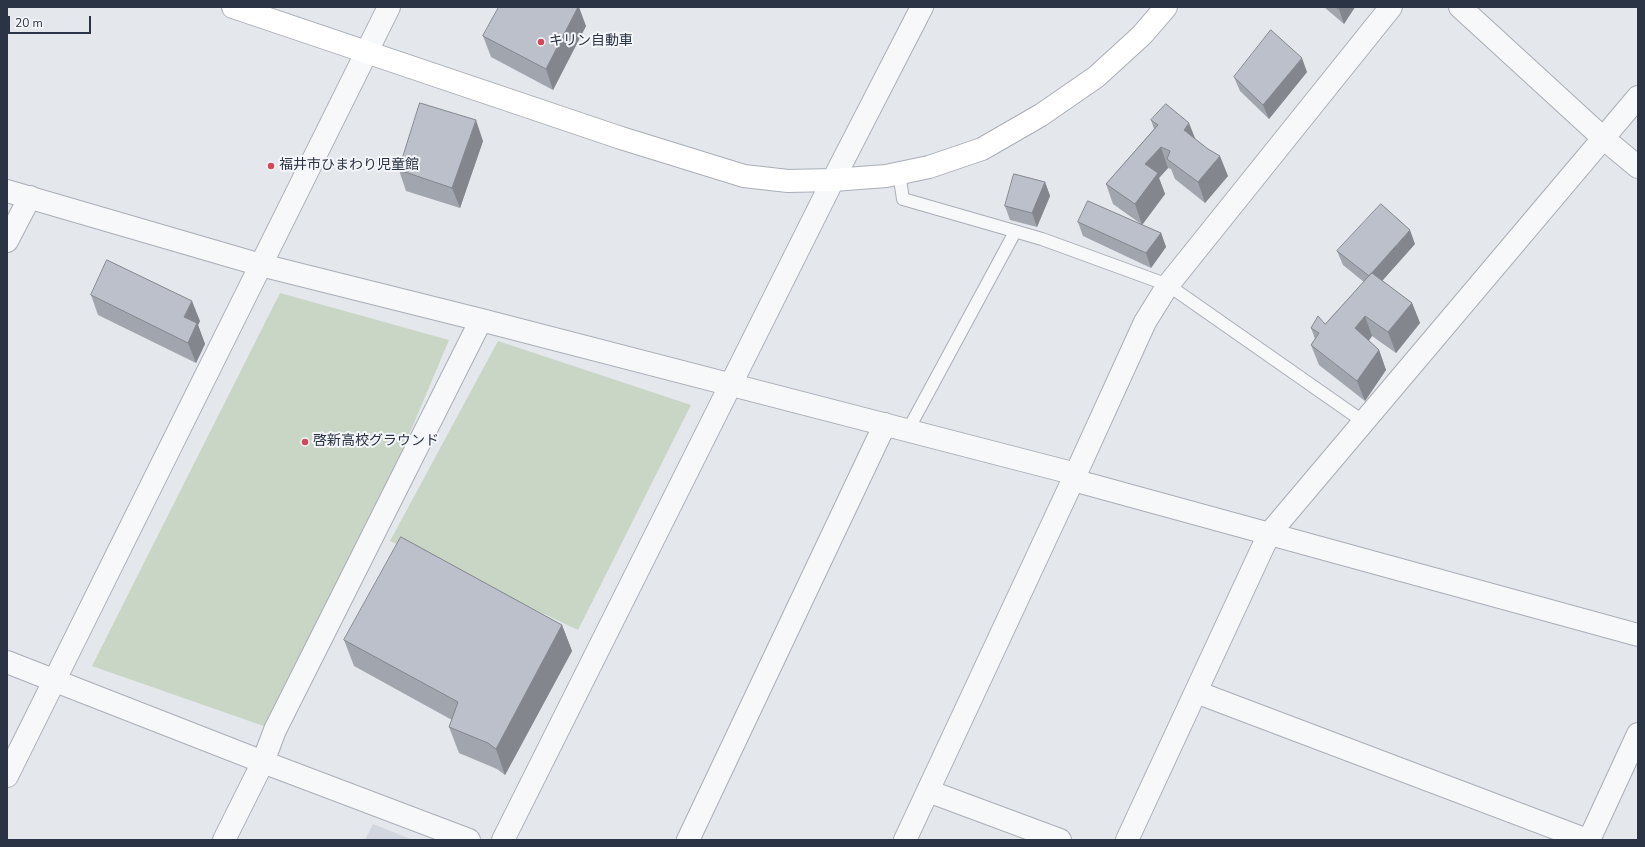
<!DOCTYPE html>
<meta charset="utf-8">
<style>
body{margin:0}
#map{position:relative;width:1645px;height:847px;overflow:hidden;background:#e4e7ec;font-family:"Nunito Sans",sans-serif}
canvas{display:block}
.frame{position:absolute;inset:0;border:8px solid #2b3445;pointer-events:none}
.scale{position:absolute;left:8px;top:16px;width:83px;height:18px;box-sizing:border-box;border:2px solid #2b3445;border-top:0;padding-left:5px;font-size:12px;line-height:14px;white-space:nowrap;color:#2b3445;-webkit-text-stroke:3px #f4f6f9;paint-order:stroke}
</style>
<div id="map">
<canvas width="1645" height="847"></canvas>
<div class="frame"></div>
<div class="scale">20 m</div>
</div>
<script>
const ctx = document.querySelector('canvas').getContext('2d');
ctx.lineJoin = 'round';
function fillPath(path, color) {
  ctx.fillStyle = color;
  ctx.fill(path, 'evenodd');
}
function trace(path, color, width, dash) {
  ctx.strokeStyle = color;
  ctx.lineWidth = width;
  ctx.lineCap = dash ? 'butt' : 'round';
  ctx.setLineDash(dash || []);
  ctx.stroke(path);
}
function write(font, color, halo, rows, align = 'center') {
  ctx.font = font + ' "Nunito Sans","Noto Sans JP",sans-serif';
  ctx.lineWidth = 4;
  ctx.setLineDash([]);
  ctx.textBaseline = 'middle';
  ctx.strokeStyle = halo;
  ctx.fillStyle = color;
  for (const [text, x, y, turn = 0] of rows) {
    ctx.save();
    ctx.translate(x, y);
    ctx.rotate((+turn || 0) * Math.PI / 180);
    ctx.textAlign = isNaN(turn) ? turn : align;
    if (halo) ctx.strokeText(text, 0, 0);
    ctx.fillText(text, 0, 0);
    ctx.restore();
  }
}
const built = new Path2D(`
 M373,824L413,840H365Z`);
const green = new Path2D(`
 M280,293L449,340L363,544L275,730L92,666Z
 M498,341L691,405L578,630L390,541Z`);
const lane = new Path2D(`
 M899,173L903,199L1042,239L1168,285L1364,422
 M908,430L1015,232`);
const street = new Path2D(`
 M1460,7L1603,138L1638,167
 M7,191L261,265L481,320L1076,474
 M7,241L30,197
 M1073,480L1638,635
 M7,662L263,762L469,840
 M1196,692L1587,840
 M7,776L389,7
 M928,791L1060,840
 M224,840L263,762L275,730L481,320
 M503,840L833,180L922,7
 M688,840L885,424
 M905,840L1073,480L1145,322L1168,285L1391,7
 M1127,840L1269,534L1638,97
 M1589,840L1638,734`);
const secondary = new Path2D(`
 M233,7L621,138L744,176L788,181L833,180L886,176L929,167L982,149L1041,115L1096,77L1142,35L1166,7`);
const wall = new Path2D(`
 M1324,7H1355L1344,24Z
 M586,26L553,90L491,57L483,36Z
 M1307,72L1269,119L1240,91L1234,77Z
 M1151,120L1195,139L1228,176L1205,203L1175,179L1171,169L1168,168L1159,178L1165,194L1142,225L1161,233L1166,247L1151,268L1083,236L1078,222L1141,224L1113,204L1106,184L1154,129Z
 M483,141L460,208L406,191L399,170Z
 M1045,182L1050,196L1037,227L1010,220L1005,206Z
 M1415,244L1382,281L1412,303L1420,323L1396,353L1372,336L1369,341L1379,350L1386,370L1365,401L1319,365L1311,345L1315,339L1311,328L1325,324L1364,282L1343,265L1337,251Z
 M91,295L200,321L198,325L205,344L196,363L98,315Z
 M562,625L572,651L505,775L497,769L459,753L449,727L452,720L354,666L344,640Z`);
const shadedWall = new Path2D(`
 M578,7H579L586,26L553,90L546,69Z
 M1340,7H1355L1344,24L1339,9Z
 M1302,58L1307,72L1269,119L1263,105Z
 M476,120L483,141L460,208L452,188Z
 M1189,123L1197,143L1184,130Z
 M1161,147L1168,168L1159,178L1165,194L1142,225L1135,204L1145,164Z
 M1220,156L1228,176L1205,203L1198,182Z
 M1045,182L1050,196L1037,227L1032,213Z
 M1410,230L1415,244L1374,290L1369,276Z
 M1161,233L1166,247L1151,268L1146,253Z
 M192,301L200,321L198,325L205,344L196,363L188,343L184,317Z
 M1412,303L1420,323L1396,353L1388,332Z
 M1365,316L1372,336L1362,349L1355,328Z
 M1379,350L1386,370L1365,401L1357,381Z
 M562,625L572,651L505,775L496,749Z`);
const building = new Path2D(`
 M499,7H578L546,69L483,36Z
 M1336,7H1340L1339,9Z
 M1271,30L1302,58L1263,105L1234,77Z
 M420,103L476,120L452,188L399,170Z
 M1166,104L1189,123L1184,130L1208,149L1220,156L1198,182L1167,159L1170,151L1161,147L1145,164L1158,173L1135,204L1106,184L1158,125L1151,120Z
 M1014,174L1045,182L1032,213L1005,206Z
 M1088,201L1161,233L1146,253L1078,222Z
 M1381,204L1410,230L1369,276L1337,251Z
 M107,260L192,301L184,317L197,323L188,343L91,295Z
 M1372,273L1412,303L1388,332L1365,316L1355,328L1379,350L1357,381L1311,345L1319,333L1311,328L1318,316L1325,324Z
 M401,537L562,625L496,749L488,743L449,727L458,702L344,640Z`);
const markers = [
 [541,42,4,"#d1495b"],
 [271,166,4,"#d1495b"],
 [305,442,4,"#d1495b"]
];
const poiNames = [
 ["キリン自動車",549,42],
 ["福井市ひまわり児童館",279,166],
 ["啓新高校グラウンド",313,442]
];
fillPath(built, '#d2d6de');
fillPath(green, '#c9d6c5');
trace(lane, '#a9aeb7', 14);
trace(street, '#a9aeb7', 24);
trace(secondary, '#a9aeb7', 24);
trace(lane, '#f7f8fa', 12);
trace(street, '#f7f8fa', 22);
trace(secondary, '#fff', 22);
fillPath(wall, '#a1a5ae');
fillPath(shadedWall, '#83868d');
fillPath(building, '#bbc0ca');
trace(building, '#83868d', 1);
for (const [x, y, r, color] of markers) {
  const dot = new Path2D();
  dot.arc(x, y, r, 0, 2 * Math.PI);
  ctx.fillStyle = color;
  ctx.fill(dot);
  trace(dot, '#f4f6f9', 1.5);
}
write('14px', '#2b3445', '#f4f6f9', poiNames, 'left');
</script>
